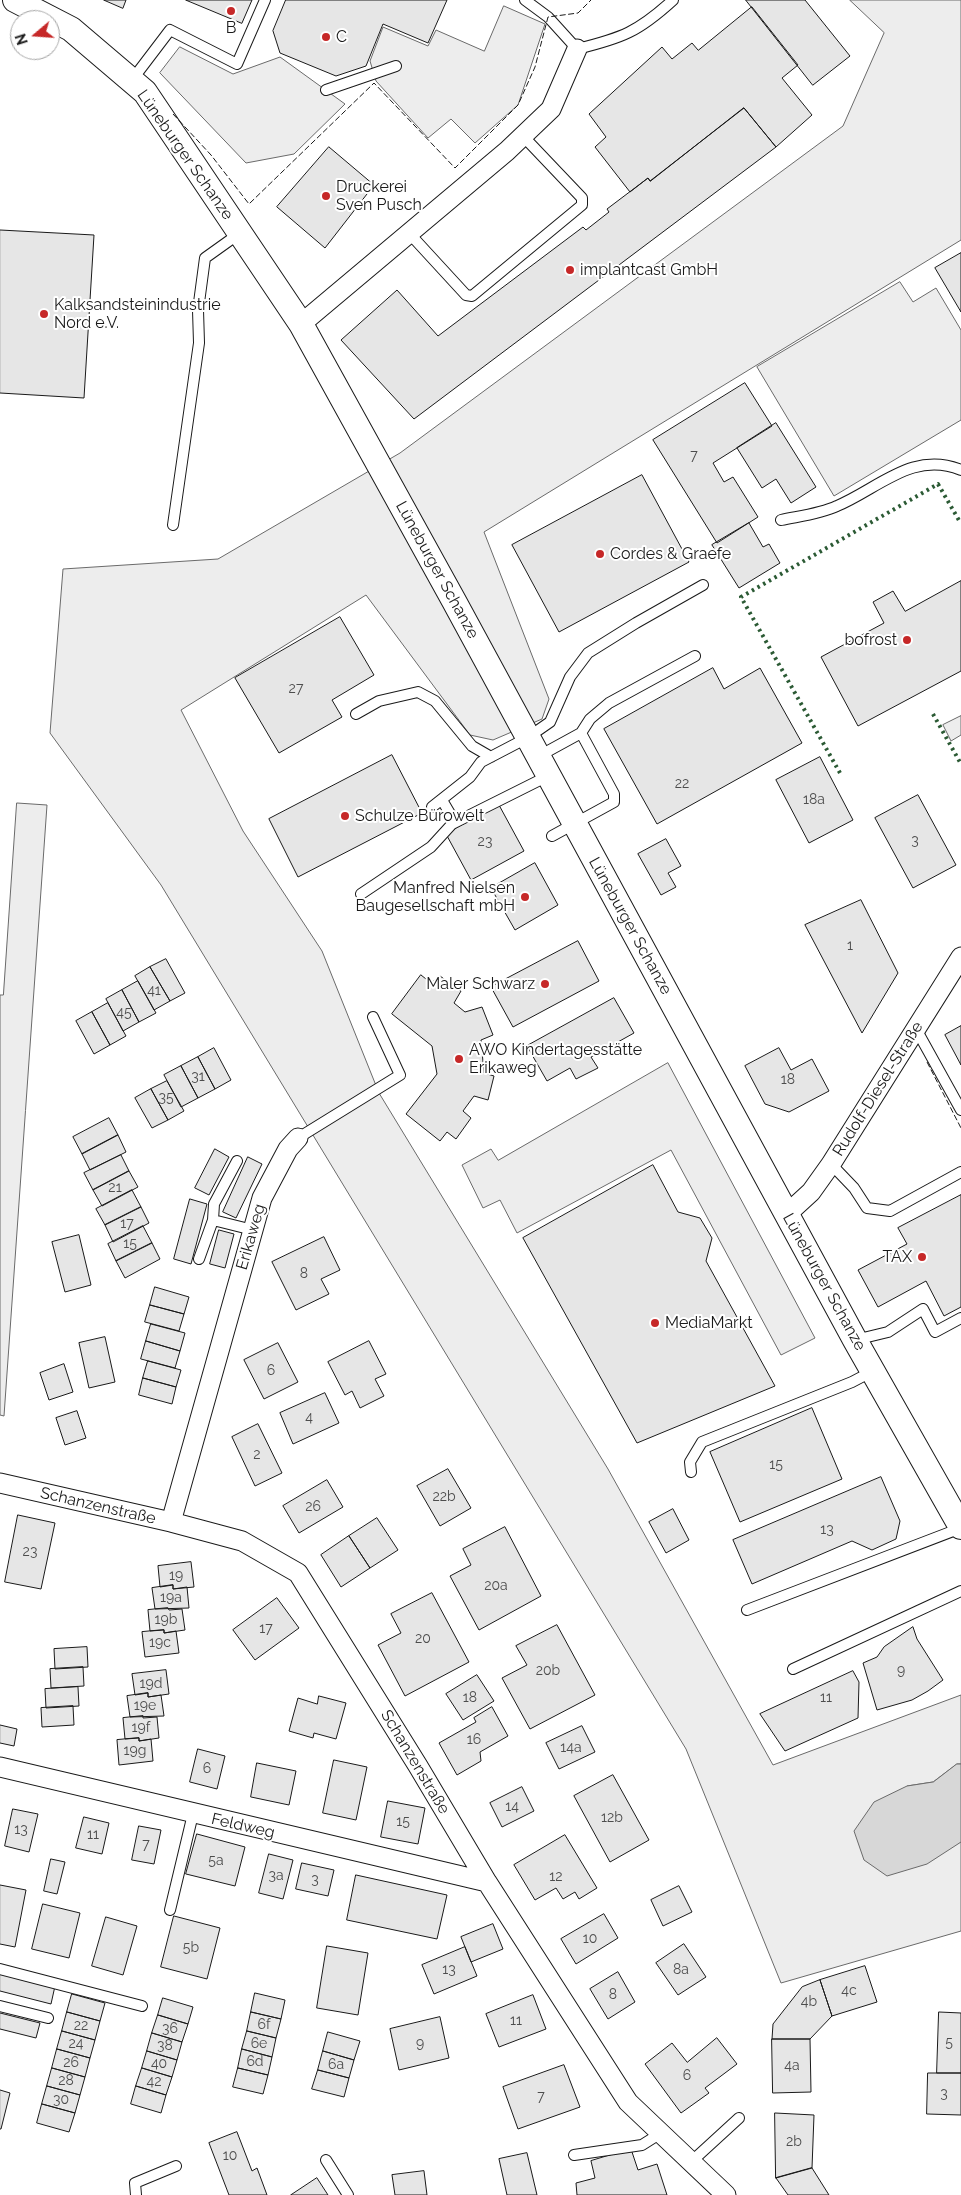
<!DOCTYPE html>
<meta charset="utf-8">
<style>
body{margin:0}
#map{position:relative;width:961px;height:2195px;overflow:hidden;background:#fff;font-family:Raleway,sans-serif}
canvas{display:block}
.north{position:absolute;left:10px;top:10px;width:50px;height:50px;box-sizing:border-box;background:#fff;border:1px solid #a3a3a3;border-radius:50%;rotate:252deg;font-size:14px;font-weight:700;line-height:20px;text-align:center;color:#1a1a1a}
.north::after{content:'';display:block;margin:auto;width:18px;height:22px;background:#c62828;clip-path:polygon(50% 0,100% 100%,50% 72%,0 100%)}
</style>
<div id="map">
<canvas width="961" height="2195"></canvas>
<div class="north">N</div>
</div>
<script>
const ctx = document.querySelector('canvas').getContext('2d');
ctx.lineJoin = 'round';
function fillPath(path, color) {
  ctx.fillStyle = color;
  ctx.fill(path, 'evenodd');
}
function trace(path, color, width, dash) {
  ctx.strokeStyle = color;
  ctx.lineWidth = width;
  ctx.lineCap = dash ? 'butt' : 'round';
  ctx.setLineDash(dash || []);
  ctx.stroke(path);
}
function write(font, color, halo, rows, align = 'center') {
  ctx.font = font + ' Raleway,sans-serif';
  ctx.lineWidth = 4;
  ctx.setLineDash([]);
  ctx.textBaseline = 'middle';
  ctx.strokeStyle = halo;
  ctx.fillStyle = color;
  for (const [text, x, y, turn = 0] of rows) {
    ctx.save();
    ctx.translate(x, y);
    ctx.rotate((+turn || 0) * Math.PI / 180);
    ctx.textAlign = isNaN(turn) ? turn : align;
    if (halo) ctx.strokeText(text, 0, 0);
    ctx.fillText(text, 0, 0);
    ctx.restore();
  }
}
const built = new Path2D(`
 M850,0H961V240L484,532L549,699L542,719L493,740L470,735L366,595L181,710L243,831L322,951L379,1093L608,1469L773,1765L961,1695V1764H957L933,1782L907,1786L957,1843L961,1842V1931L781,1983L686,1749L161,885L50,733L63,569L218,559L400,453L843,126L884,33Z
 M504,6L545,24L518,105L475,143L451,119L428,138L376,81L370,61L383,27L428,46L436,30L484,51Z
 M180,47L233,74L280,57L345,104L294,154L246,163L160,73Z
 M900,282L913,302L936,288L961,330V420L834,496L757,367Z
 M961,716V735L951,741L943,725Z
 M17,803L47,805L4,1416L0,1415V995H3Z
 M668,1063L815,1338L781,1355L671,1150L517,1233L500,1200L483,1208L462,1165L491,1149L498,1160Z`);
const water = new Path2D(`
 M957,1764H961V1842L927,1864L887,1876L864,1860L854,1831L874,1802L907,1786L933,1782Z`);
const building = new Path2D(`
 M104,0H126L123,8Z
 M186,0H252L242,23Z
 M286,0H447L428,43L383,24L366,66L336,76L280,53L273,31Z
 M746,0H805L850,56L813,85Z
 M752,7L798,65L782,78L812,115L776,147L744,108L650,181L648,178L630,192L595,147L606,137L589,114L662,47L672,59L692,43L698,50Z
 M744,108L776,147L414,419L341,340L397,290L438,336L583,227L586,230L609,212L607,209L648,178L650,181Z
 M329,147L374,185L325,248L277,207Z
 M0,230L94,235L84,398L0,393Z
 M961,253V312L935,268Z
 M745,383L772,426L713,463L724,482L733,477L758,517L717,543L653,440Z
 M776,423L816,487L791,503L776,479L762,488L737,448Z
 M642,475L689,562L559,632L512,545Z
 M749,523L763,547L769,544L780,563L739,588L712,545Z
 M961,581V671L858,726L821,657L884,623L873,602L893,591L905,611Z
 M340,617L374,675L332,700L342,717L279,753L235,678Z
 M713,668L724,689L760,668L802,743L657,824L604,729Z
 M392,755L422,813L298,877L269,819Z
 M820,757L853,820L809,843L776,780Z
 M918,795L956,865L913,888L875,818Z
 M499,805L524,851L471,880L446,834Z
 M666,839L681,866L668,873L676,887L661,895L638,854Z
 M535,863L558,905L515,930L491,888Z
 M861,900L898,973L862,1033L805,925Z
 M578,941L599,981L513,1027L491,987Z
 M166,959L185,993L170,1001L150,967Z
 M150,967L170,1001L154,1010L135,976Z
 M421,975L431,983L440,976L461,991L454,1003L465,1012L482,1007L493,1035L481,1040L484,1073L494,1076L488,1100L474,1096L463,1111L471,1118L456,1139L447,1132L440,1141L406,1114L437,1074L432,1046L392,1014Z
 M138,981L156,1013L139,1022L122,990Z
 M122,990L139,1022L123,1031L106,999Z
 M614,998L634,1033L591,1057L598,1068L576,1079L570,1068L547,1081L527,1046Z
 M108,1003L126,1036L110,1045L92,1012Z
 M92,1012L110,1045L94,1054L76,1021Z
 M961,1026V1065L945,1035Z
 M214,1048L231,1080L215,1089L198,1057Z
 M779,1048L791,1070L812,1059L829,1091L789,1112L765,1104L745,1066Z
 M198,1057L215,1089L198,1098L181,1066Z
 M181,1066L198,1098L181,1107L164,1075Z
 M167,1081L184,1111L168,1120L151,1089Z
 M151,1089L168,1120L152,1128L135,1098Z
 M109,1118L118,1135L82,1154L73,1137Z
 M118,1135L126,1152L90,1170L82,1154Z
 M215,1149L229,1157L209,1195L195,1188Z
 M121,1155L129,1171L93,1190L84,1173Z
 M248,1157L262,1164L236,1218L223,1212Z
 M653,1165L678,1212L700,1218L712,1238L706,1261L775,1386L637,1443L523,1238Z
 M129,1171L138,1187L102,1206L93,1190Z
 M132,1190L141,1207L105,1225L96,1209Z
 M961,1195V1307L944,1316L926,1281L878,1307L858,1270L907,1244L898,1228Z
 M190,1199L207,1204L191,1264L174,1259Z
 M141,1207L149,1223L113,1242L105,1225Z
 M143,1226L152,1243L116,1261L108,1244Z
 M219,1230L234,1234L225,1268L210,1264Z
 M79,1235L91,1285L65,1292L52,1242Z
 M324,1237L340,1270L321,1279L329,1294L296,1310L272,1262Z
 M152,1243L160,1259L125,1278L116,1261Z
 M155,1287L189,1297L184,1314L150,1305Z
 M150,1305L184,1314L179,1331L145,1322Z
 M151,1324L185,1333L180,1351L146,1341Z
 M105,1337L115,1382L89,1388L79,1343Z
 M146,1341L180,1351L175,1368L141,1359Z
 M369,1341L386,1374L375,1379L384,1396L360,1408L352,1391L345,1395L328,1362Z
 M278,1343L298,1382L264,1399L244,1360Z
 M148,1361L181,1370L176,1387L143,1378Z
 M64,1364L73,1392L49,1400L40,1373Z
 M143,1378L176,1387L172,1404L139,1395Z
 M325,1393L339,1423L293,1444L280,1413Z
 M812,1408L842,1479L740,1522L710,1452Z
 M77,1411L86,1438L65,1445L56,1418Z
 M258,1424L282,1473L255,1486L232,1437Z
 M448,1469L471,1508L440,1526L417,1486Z
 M881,1477L900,1521L896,1539L872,1550L852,1541L752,1584L733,1540Z
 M327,1480L343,1507L299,1533L283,1506Z
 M673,1509L689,1540L666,1553L649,1522Z
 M18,1515L55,1523L41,1589L5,1582Z
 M377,1518L398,1550L370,1568L349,1536Z
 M505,1527L541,1596L479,1630L450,1576L471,1565L463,1549Z
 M349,1536L370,1568L341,1587L321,1555Z
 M191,1562L194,1587L173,1589V1585L160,1587L158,1566Z
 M173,1585V1589L187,1587L189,1608L155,1609L152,1588Z
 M432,1593L469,1662L405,1696L378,1645L401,1633L391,1614Z
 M277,1598L299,1628L255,1660L233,1630Z
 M168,1608L169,1610L182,1609L185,1630L164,1633V1630L150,1631L148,1610Z
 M557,1625L595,1695L530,1729L502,1678L527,1665L516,1646Z
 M913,1627L917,1639L943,1680L928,1691L912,1700L877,1710L863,1663L877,1657L884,1647Z
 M164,1630V1633L176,1631L179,1653L145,1657L142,1632Z
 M87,1647L88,1667L55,1669L54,1649Z
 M83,1667L84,1686L51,1688L50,1669Z
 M166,1670L169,1694L148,1697V1693L135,1695L132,1674Z
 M853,1671L859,1682L858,1718L785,1751L760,1714Z
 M477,1675L494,1701L463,1720L446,1694Z
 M78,1687L79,1706L46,1708L45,1689Z
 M148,1693V1697L161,1695L164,1716L130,1717L127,1696Z
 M319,1696L346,1703L336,1739L314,1733L313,1738L289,1731L298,1698L317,1704Z
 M73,1706L74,1725L42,1727L41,1708Z
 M492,1707L508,1736L480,1752L481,1761L457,1775L439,1743L476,1722L474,1718Z
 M143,1716V1718L157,1717L159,1738L139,1741V1738L125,1739L123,1718Z
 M0,1725L17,1729L14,1746L0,1743Z
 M582,1726L595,1752L559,1769L546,1743Z
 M139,1738V1741L151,1739L153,1761L119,1765L117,1740Z
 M198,1749L225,1756L217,1789L190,1782Z
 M334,1760L367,1767L356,1820L323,1813Z
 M257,1763L296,1771L289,1805L251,1797Z
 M613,1775L649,1840L610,1862L574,1796Z
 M522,1787L534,1811L502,1827L490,1803Z
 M388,1801L425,1808L418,1844L381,1837Z
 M13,1809L38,1814L29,1852L5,1846Z
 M84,1817L109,1823L102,1854L76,1848Z
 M139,1826L161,1830L154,1864L132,1860Z
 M197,1834L245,1847L235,1886L186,1874Z
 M565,1835L597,1888L579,1899L575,1892L563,1899L556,1888L535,1900L514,1865Z
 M269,1854L293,1860L283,1899L259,1893Z
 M51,1859L65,1862L57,1894L44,1891Z
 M302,1863L334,1870L328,1896L296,1889Z
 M356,1875L447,1895L437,1939L347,1920Z
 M0,1885L26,1890L15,1947L0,1944Z
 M679,1886L692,1912L663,1926L651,1900Z
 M43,1904L80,1913L69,1958L32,1949Z
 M604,1914L618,1938L576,1964L561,1939Z
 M174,1916L220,1928L207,1979L161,1967Z
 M106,1917L137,1926L123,1975L92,1966Z
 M493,1924L503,1949L471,1962L461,1937Z
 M684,1944L706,1977L678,1995L656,1963Z
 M327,1946L368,1953L358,2015L317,2008Z
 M465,1947L477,1976L434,1994L422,1965Z
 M865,1966L877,2002L832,2016L820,1980Z
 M0,1971L55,1986L51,2004L0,1991Z
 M618,1972L635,2002L608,2019L590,1989Z
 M820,1980L832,2016L810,2039H772L773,2024L802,1987Z
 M255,1993L285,2000L281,2019L251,2012Z
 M72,1994L105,2003L100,2021L67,2012Z
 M533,1995L546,2029L499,2047L486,2014Z
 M163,1998L193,2007L188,2024L158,2015Z
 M67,2012L100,2021L95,2040L62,2031Z
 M251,2012L281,2019L276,2038L247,2031Z
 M939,2012L961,2013V2073H937Z
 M0,2013L40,2023L36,2038L0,2029Z
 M158,2015L188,2024L182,2042L152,2033Z
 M440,2017L449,2058L399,2070L390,2029Z
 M62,2031L95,2040L90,2058L57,2049Z
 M247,2031L276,2038L272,2057L242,2049Z
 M328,2032L360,2041L354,2060L323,2051Z
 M152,2033L182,2042L177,2060L147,2051Z
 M717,2038L737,2064L705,2088L709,2093L681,2113L645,2064L672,2043L687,2062Z
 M772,2039H810L811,2092L773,2093Z
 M57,2049L90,2058L85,2077L52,2068Z
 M242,2049L272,2057L268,2075L238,2068Z
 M147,2051L177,2060L172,2077L142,2068Z
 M323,2051L354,2060L349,2078L318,2070Z
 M564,2065L580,2107L518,2129L503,2087Z
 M52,2068L85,2077L80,2095L47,2086Z
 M142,2068L172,2077L166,2095L136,2086Z
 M238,2068L268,2075L263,2094L233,2087Z
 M318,2070L349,2078L344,2097L312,2089Z
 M928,2073H961V2115L927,2114Z
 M47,2086L80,2095L75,2113L42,2104Z
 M136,2086L166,2095L161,2113L131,2104Z
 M0,2090L10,2093L1,2129H0Z
 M42,2104L75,2113L69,2132L37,2123Z
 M775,2113L814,2115L812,2168L776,2178Z
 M237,2132L252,2171L257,2168L267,2195H229L209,2143Z
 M631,2149L638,2170L657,2164L667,2195H577L576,2183L595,2178L591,2161Z
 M527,2153L537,2195H507L499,2159Z
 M812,2168L829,2195H788L776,2178Z
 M424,2171L427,2195H395L392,2175Z
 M317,2178L328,2195H291Z`);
const service = new Path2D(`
 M525,0L548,17L577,49C622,38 638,32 673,0
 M132,80L170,30L237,64L265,0
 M326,90L396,66
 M409,233L466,295L472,296L582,205V198L523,136
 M781,520C800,516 820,514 837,506C878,489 913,450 961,470
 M173,525L199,343L198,310L205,258L240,233
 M356,714L379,701L418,692L435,701L472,746L491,757
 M539,756L581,733L590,719L609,703L695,656
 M442,800L452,817V824
 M432,807L470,777L481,762L527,738L550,722L570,677L588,653L636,623L703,585
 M552,836L614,802V794L581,733
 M361,894L431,847L452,824L548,776
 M916,1029L961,1110
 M298,1138L400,1075L373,1017
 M831,1164L854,1188L867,1208L890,1211L961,1172
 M213,1220L214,1204L237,1161
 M199,1259L213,1220L253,1230
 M855,1340L888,1332L923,1309L935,1332L961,1318
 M691,1472L690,1462L702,1442L852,1382L873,1371
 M747,1610L961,1528
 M793,1669L961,1591
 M170,1910L193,1814
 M0,1969L142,2006
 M0,2006L48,2018
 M574,2155L642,2145L661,2133
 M326,2160L348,2195
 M691,2162L739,2118
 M136,2195L135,2183L176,2166`);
const minor = new Path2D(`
 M301,324L507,151L551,109L577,49
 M787,1214L811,1192L831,1164L961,957
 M0,1483L171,1522L242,1541L298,1573L418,1766L487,1882L628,2102L726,2195
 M171,1522L262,1198L288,1149L298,1138
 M0,1767L487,1882`);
const tertiary = new Path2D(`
 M15,0L71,29L145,92L301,324L454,601L855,1340L961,1527`);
const hedge = new Path2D(`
 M933,714L961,764
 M840,773L741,597L938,484L960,522`);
const fence = new Path2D(`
 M173,114L211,155L249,204L374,83L455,168L518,105L535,67L548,17L578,13L591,0
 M927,1062L961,1128`);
const markers = [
 [231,11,5,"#c62828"],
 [326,37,5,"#c62828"],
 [326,196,5,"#c62828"],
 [570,270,5,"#c62828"],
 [44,314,5,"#c62828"],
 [600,554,5,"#c62828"],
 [907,640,5,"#c62828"],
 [345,816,5,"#c62828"],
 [525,897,5,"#c62828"],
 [545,984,5,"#c62828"],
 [459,1059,5,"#c62828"],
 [922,1257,5,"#c62828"],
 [655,1323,5,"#c62828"]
];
const numberNames = [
 ["7",694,456],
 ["27",296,689],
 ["22",682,784],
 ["18a",814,800],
 ["3",915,841],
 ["23",485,842],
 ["1",850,946],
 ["41",154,991],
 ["45",124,1013],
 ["31",198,1077],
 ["18",788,1080],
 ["35",166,1098],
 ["21",115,1188],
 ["17",127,1224],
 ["15",130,1244],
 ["8",304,1274],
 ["6",271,1371],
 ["4",309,1418],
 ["2",257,1455],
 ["15",776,1465],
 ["22b",444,1497],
 ["26",313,1507],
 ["13",827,1530],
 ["23",30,1552],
 ["19",176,1576],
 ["20a",496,1586],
 ["19a",171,1598],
 ["19b",166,1620],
 ["17",266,1629],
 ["20",423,1639],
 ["19c",160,1643],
 ["20b",548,1671],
 ["9",901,1671],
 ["19d",151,1684],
 ["18",470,1698],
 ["11",826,1698],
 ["19e",145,1706],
 ["19f",141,1728],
 ["16",474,1740],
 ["14a",571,1748],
 ["19g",135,1751],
 ["6",207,1769],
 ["14",512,1807],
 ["12b",612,1818],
 ["15",403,1822],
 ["13",21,1830],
 ["11",93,1835],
 ["7",146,1845],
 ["5a",216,1861],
 ["3a",276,1876],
 ["12",556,1877],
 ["3",315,1880],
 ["10",590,1939],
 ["5b",191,1948],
 ["13",449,1970],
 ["8a",681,1970],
 ["4c",849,1991],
 ["8",613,1995],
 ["4b",809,2002],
 ["11",516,2021],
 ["6f",264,2025],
 ["22",81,2026],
 ["36",170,2029],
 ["5",949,2043],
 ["24",76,2044],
 ["6e",259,2044],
 ["9",420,2044],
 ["38",165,2046],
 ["6d",255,2062],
 ["26",71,2063],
 ["40",159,2064],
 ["6a",336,2065],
 ["4a",792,2066],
 ["6",687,2076],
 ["28",66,2081],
 ["42",154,2082],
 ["3",944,2094],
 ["7",541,2097],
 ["30",61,2100],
 ["2b",794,2142],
 ["10",230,2156]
];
const poiNames = [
 ["B",231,28,"center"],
 ["C",336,37],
 ["Druckerei",336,187],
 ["Sven Pusch",336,205],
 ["implantcast GmbH",580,270],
 ["Kalksandsteinindustrie",54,305],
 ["Nord e.V.",54,323],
 ["Cordes & Graefe",610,554],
 ["bofrost",897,640,"right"],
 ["Schulze Bürowelt",355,816],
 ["Manfred Nielsen",515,888,"right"],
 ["Baugesellschaft mbH",515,906,"right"],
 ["Maler Schwarz",535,984,"right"],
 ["AWO Kindertagesstätte",469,1050],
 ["Erikaweg",469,1068],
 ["TAX",912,1257,"right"],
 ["MediaMarkt",665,1323]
];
const streetNames = [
 ["Lüneburger Schanze",185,155,55],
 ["Lüneburger Schanze",437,570,61],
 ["Lüneburger Schanze",630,926,61],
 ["Rudolf-Diesel-Straße",878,1089,-58],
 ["Erikaweg",251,1237,-74],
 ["Lüneburger Schanze",824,1282,61],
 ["Schanzenstraße",98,1506,13],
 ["Schanzenstraße",415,1762,59],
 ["Feldweg",243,1826,13]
];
fillPath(built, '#ededed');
trace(built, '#6a6a6a', 1);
fillPath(water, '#d7d7d7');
trace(water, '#6a6a6a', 1);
fillPath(building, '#e6e6e6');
trace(building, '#1a1a1a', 1);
trace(service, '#1a1a1a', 12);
trace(minor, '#1a1a1a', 21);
trace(tertiary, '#1a1a1a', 26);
trace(service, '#fff', 10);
trace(minor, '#fff', 19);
trace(tertiary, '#fff', 24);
trace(hedge, '#2b5a34', 4, [2.5, 4]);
trace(fence, '#1a1a1a', 1, [6, 2.5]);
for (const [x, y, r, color] of markers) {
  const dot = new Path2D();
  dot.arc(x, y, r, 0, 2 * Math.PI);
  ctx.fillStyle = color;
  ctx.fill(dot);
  trace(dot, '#fff', 2);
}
write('14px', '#4d4d4d', null, numberNames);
write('16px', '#1a1a1a', '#fff', poiNames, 'left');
write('16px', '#1a1a1a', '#fff', streetNames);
</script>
